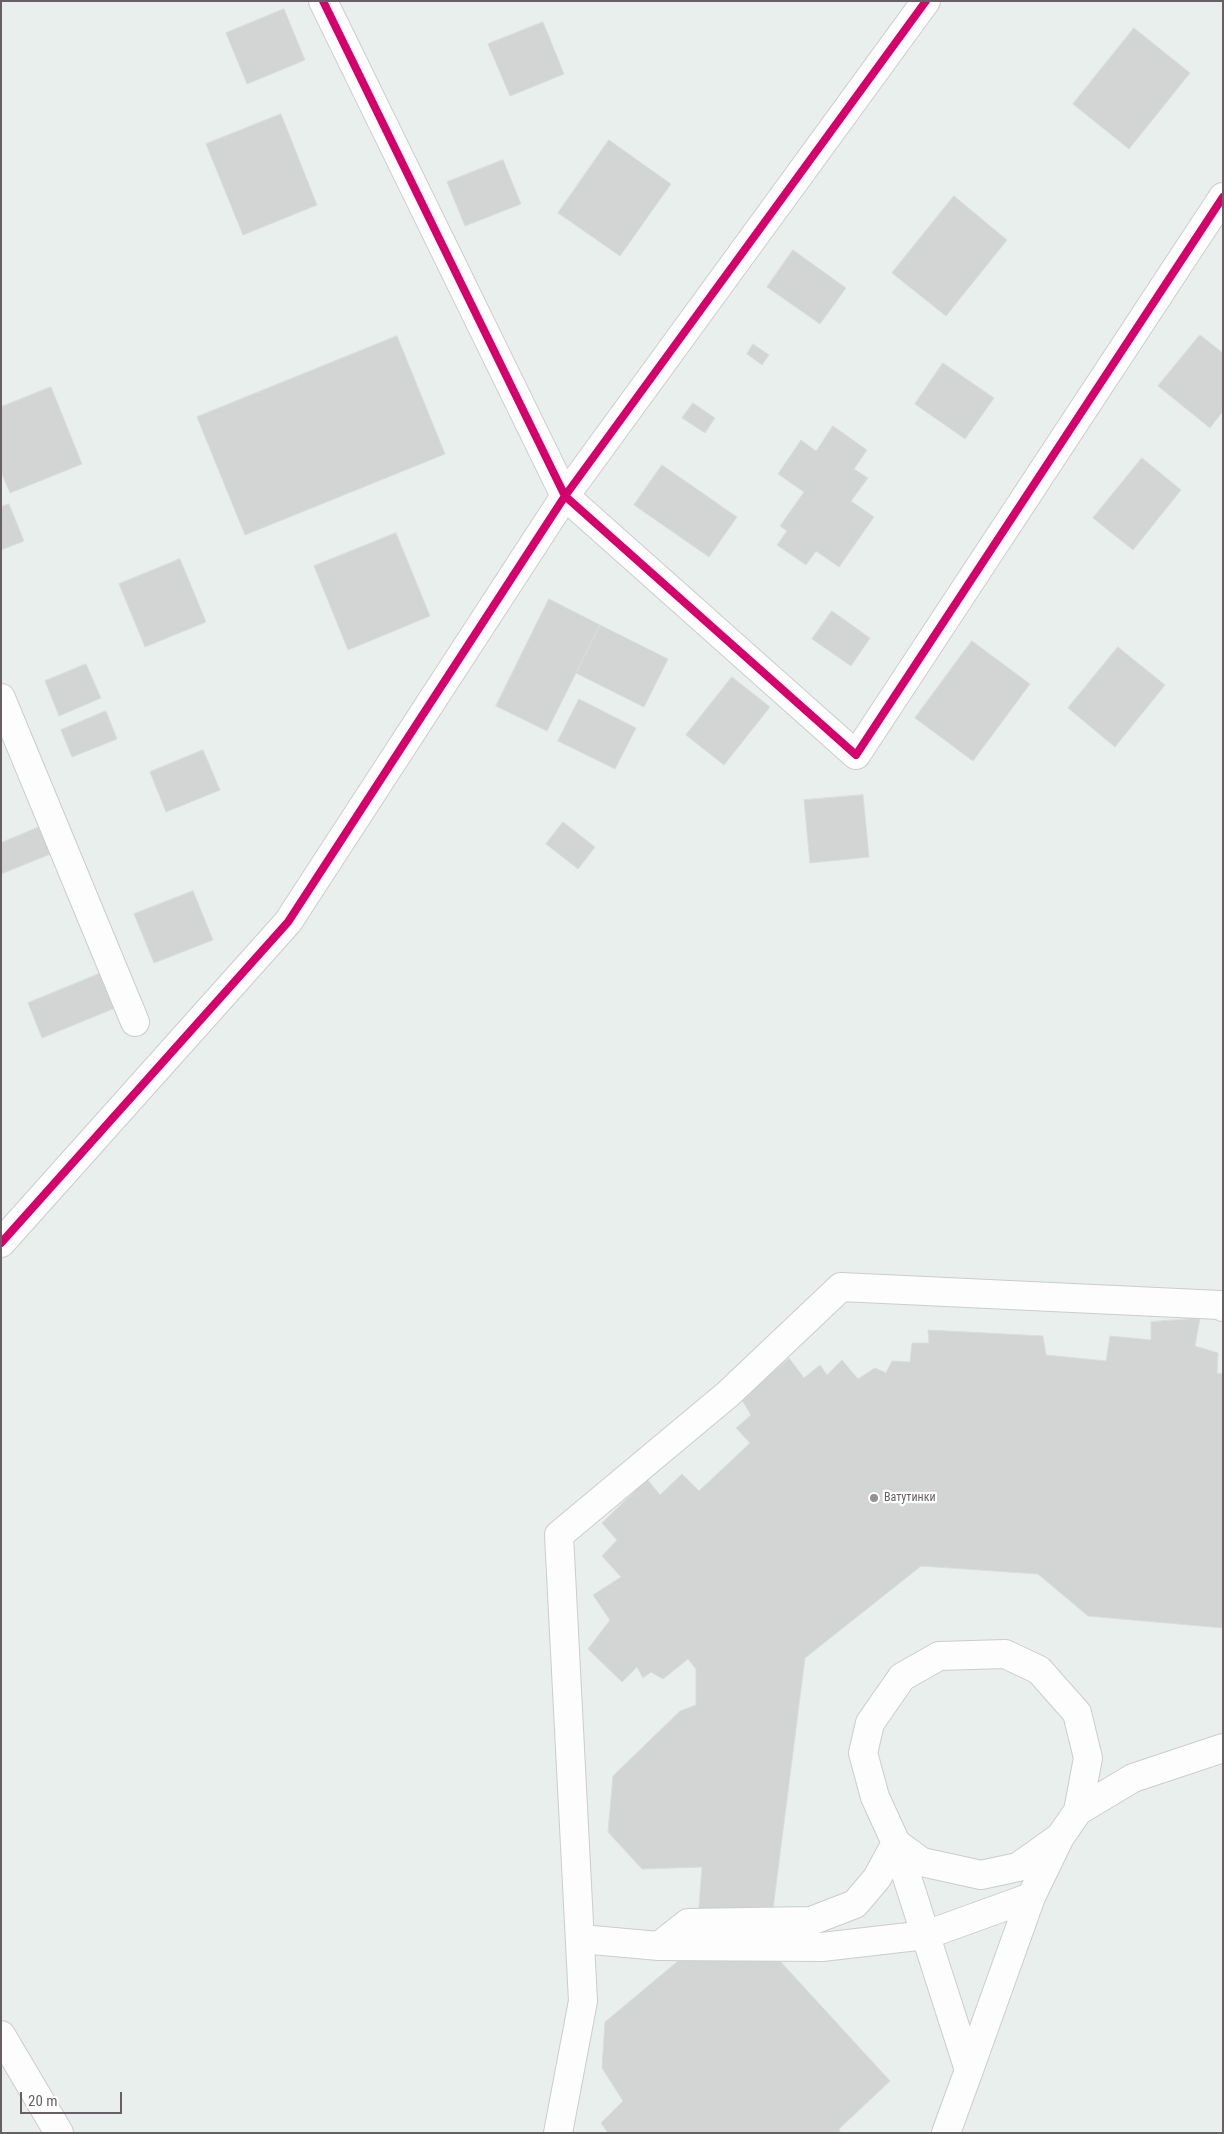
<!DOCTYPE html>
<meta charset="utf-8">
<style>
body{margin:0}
#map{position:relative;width:1224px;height:2134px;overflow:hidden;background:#e9efec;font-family:"Roboto Condensed",sans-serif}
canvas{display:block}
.frame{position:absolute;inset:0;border:2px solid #685f66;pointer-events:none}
.scale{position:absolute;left:20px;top:2092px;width:102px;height:22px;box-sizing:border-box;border:2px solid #685f66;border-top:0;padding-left:6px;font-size:15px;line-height:18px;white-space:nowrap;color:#685f66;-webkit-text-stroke:4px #fff;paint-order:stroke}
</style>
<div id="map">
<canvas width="1224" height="2134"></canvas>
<div class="frame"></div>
<div class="scale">20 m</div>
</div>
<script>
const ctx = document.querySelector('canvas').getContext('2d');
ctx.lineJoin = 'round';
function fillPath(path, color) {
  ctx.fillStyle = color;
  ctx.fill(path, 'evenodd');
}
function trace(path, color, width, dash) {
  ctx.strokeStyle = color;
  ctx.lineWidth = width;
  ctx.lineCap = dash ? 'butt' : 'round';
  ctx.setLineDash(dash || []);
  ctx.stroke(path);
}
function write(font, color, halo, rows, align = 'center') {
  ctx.font = font + ' "Roboto Condensed",sans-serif';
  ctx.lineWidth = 4.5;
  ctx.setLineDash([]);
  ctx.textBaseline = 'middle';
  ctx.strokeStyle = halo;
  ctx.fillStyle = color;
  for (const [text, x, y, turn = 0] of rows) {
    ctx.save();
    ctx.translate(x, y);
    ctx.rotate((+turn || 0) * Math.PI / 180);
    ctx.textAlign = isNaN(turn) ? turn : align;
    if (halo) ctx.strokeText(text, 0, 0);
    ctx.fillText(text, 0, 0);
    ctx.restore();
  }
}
const building = new Path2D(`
 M284,9L305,60L247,84L226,33Z
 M543,22L564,74L510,96L488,44Z
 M1134,28L1190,73L1129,149L1073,104Z
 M281,114L317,205L243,235L206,144Z
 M609,140L671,184L620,256L558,213Z
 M503,160L521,204L465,226L447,182Z
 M954,196L1007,240L946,316L892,273Z
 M793,250L846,288L820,324L767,287Z
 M1200,335L1223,353V411L1210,428L1158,386Z
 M397,336L445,454L245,535L197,417Z
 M753,344L769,355L762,365L747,354Z
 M943,363L994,398L965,439L915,404Z
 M51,387L82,464L10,493L1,472V407Z
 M693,403L715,418L705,433L682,418Z
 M833,426L867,450L854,469L868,478L851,501L874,517L839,567L816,551L806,565L777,545L787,531L780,526L804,492L778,474L801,440L816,451Z
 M1142,458L1181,490L1133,550L1093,518Z
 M662,465L737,517L709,557L634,505Z
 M9,504L24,541L1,550V507Z
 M396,533L430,616L348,650L314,566Z
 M180,559L206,622L145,647L119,584Z
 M549,599L600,625L547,731L496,706Z
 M832,611L870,638L851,666L812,639Z
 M600,625L668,659L644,707L576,673Z
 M972,641L1030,684L973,761L915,718Z
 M1118,647L1165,685L1115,747L1068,708Z
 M86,664L101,698L59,716L45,681Z
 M732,677L770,707L724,765L686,735Z
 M579,699L636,728L615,769L558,741Z
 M106,711L117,739L72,757L61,730Z
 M203,750L220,790L166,812L150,772Z
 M863,795L869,857L810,863L804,800Z
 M563,822L595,847L578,869L546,844Z
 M46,824L58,851L1,874V843Z
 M193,891L213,940L154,963L134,914Z
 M101,973L115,1008L42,1038L28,1003Z
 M1200,1318L1195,1346L1218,1353L1217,1373L1223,1374V1628L1088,1616L1038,1574L921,1566L805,1658L768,1948L890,2081L839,2129L841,2133H608L601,2123L623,2101L602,2068L605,2022L696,1946L702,1867L642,1869L608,1832L613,1776L680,1711L696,1705V1669L688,1659L663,1679L651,1672L643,1678L637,1667L622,1682L588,1649L610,1620L593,1595L621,1577L602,1556L617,1540L602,1523L647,1479L660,1495L682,1474L699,1491L750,1443L736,1428L751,1415L742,1400L789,1358L804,1378L820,1365L827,1375L842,1360L858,1379L875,1368L886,1373L892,1361L910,1362L912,1343H929L928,1330L1043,1336L1046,1355L1106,1361L1110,1336L1151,1340V1322Z`);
const minor = new Path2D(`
 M926,1L565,496L856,755L1223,197
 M1,698L135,1022
 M1,1243L288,922L565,496L323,1
 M581,1939L659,1946L822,1947L926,1935L1031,1897
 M659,1946L688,1923L811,1921L855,1904L877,1878L896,1843L922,1862L981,1875L1018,1867L1060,1837
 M1,2035L59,2133
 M969,2070L1031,1897L1060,1837L1078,1811L1133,1778L1223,1748
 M558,2133L583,2001L559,1535L728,1394L841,1287L1220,1305L1223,1307
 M946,2133L969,2070L896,1843L875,1797L863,1753L870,1723L902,1677L939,1656L1005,1654L1039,1670L1077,1713L1088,1758L1078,1811`);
const cycleway = new Path2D(`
 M926,1L565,496L856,755L1223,197
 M1,1243L288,922L565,496L323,1`);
const markers = [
 [874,1498,5,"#959195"]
];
const poiNames = [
 ["Ватутинки",884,1498]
];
fillPath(building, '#d2d5d3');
trace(building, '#d8dedb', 1);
trace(minor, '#ccc', 30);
trace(minor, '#fcfdfc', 28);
trace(cycleway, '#d6006c', 8);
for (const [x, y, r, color] of markers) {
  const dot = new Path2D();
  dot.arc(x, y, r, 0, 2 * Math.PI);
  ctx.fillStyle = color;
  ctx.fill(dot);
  trace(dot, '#fff', 2);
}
write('12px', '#685f66', '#fff', poiNames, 'left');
</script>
